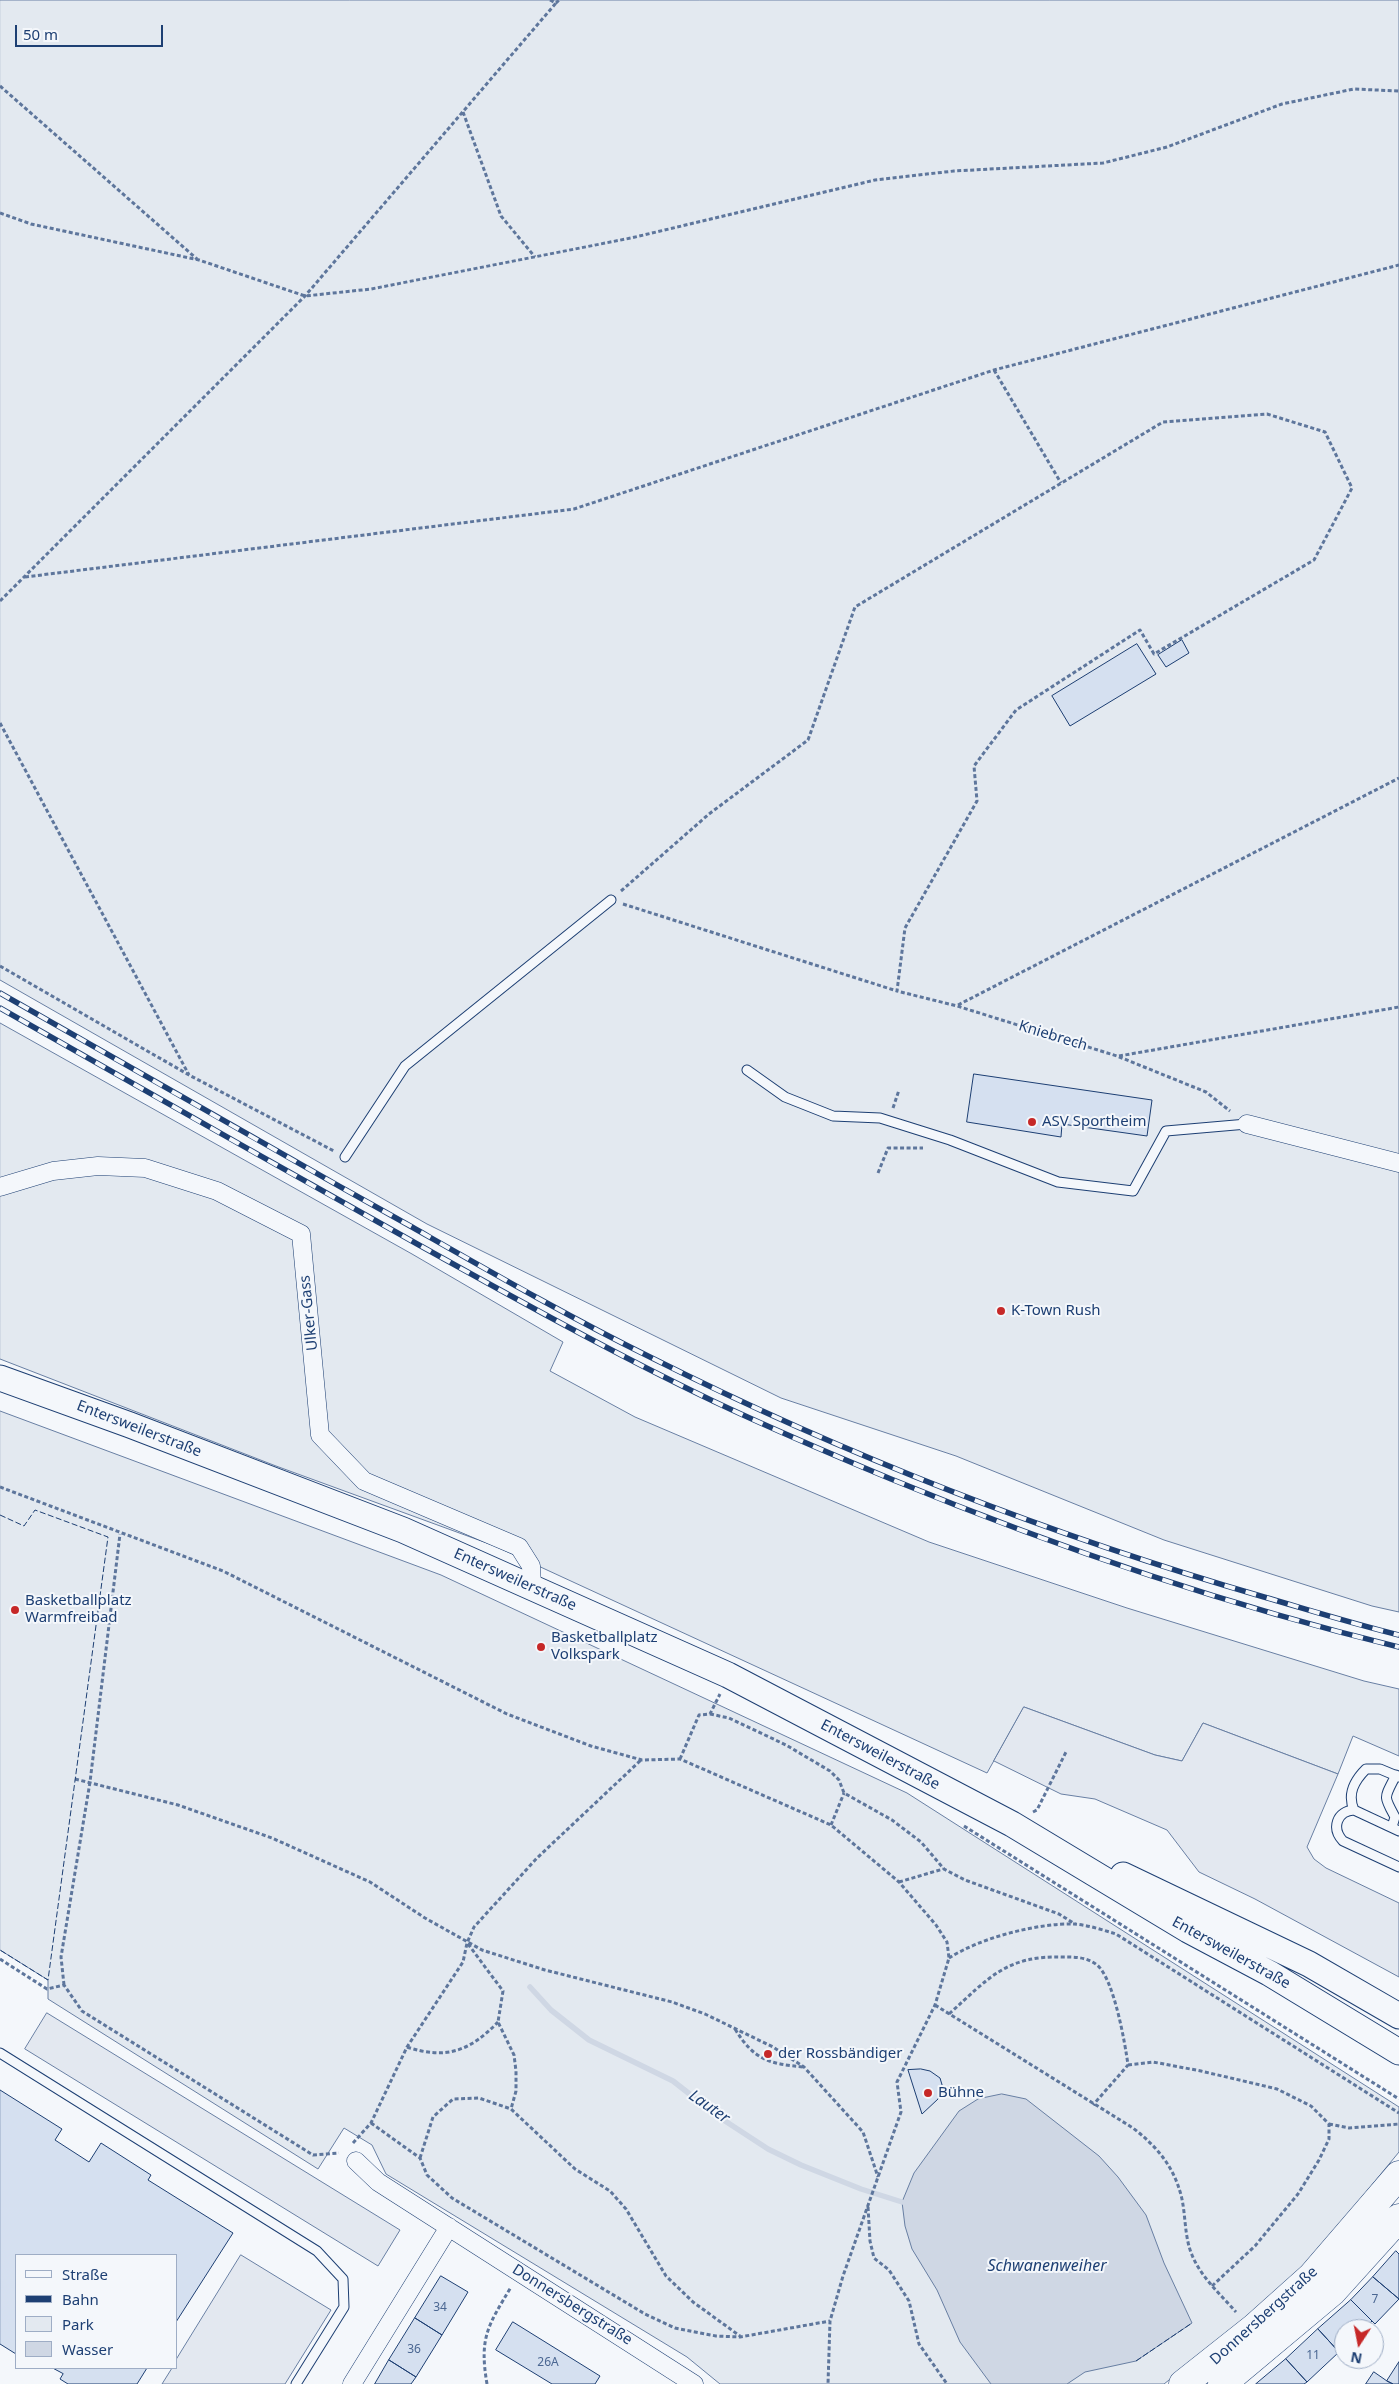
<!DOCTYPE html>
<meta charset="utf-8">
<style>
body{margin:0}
#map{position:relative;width:1399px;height:2384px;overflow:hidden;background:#f4f7fb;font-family:"Noto Sans",sans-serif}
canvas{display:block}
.legend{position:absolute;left:15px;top:2254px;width:162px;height:115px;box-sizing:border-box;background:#f4f7fb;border:1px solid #9eadc5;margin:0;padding:6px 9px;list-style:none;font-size:15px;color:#1d3f73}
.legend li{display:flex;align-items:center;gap:10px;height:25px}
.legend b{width:25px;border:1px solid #9eadc5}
.north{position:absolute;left:1334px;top:2319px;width:50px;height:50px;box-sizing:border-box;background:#f4f7fb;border:1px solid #9eadc5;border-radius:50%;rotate:191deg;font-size:14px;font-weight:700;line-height:20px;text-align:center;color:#1d3f73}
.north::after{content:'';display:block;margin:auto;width:18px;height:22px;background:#c62828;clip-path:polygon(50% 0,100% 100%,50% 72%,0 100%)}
.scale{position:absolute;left:15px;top:25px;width:148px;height:22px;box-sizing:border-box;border:2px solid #1d3f73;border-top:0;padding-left:6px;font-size:15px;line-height:18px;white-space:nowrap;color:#1d3f73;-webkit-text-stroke:4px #f4f7fb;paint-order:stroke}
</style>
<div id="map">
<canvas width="1399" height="2384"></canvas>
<ul class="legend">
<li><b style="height:6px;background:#f4f7fb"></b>Straße</li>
<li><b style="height:6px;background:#1d3f73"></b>Bahn</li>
<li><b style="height:14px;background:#e3e9f0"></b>Park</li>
<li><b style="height:14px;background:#cfd7e4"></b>Wasser</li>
</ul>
<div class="north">N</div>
<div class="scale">50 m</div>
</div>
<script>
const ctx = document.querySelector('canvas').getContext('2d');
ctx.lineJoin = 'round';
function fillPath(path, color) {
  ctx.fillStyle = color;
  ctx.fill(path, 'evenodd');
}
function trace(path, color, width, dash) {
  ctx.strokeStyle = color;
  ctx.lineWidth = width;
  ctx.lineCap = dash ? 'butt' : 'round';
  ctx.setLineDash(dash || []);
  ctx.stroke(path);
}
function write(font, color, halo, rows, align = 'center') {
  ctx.font = font + ' "Noto Sans",sans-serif';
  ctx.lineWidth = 4;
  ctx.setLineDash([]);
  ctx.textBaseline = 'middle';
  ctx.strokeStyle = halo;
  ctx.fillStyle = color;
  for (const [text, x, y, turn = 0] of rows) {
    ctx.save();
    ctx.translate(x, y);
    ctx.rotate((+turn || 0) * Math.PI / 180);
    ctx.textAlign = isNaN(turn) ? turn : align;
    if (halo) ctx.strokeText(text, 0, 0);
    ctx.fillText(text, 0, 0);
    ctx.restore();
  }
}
const green = new Path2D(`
 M0,0H1399V1612L1372,1606L1164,1540L956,1456L781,1398L427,1224L0,980Z
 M0,1023L412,1254L563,1342L550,1371L635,1417L929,1542L1127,1608L1364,1681L1399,1689V1756L1353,1736L1338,1774L1203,1723L1182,1761L1155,1755L1024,1707L987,1773L495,1546L276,1466L0,1359Z
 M0,1411L441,1575L907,1793L1399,2107V2152L1310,2260L1253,2313L1164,2384H720L687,2357L386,2174L372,2145L344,2128L318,2169L48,1999V1980L0,1950Z`);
const parking = new Path2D(`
 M1024,1707L1155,1755L1182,1761L1203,1723L1338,1774L1307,1847L1314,1859L1326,1868L1399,1903V1977L1255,1899L1199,1872L1167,1830L1095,1799L1061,1794L994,1761Z
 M47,2013L400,2230L378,2266L25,2049Z
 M241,2255L331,2310L285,2384H162L172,2368H176V2360Z`);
const water = new Path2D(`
 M1002,2094L1026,2099L1099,2156L1118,2177L1146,2215L1164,2263L1192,2323L1136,2361L1085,2372L1067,2384H991L960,2342L937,2290L912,2249L905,2226L902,2202L914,2173L959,2111L978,2099Z`);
const stream = new Path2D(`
 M530,1987L551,2010L589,2040L673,2081L719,2117L768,2149L801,2165L861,2189L902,2202`);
const building = new Path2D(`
 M1182,640L1189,653L1166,667L1158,655Z
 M1137,644L1156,674L1070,726L1052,696Z
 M974,1074L1152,1100L1147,1136L1062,1124L1061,1137L967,1122Z
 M921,2069L930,2071L940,2078L943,2088L938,2099L922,2114L908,2070Z
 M0,2090L62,2129L55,2140L89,2162L101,2143L151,2175L148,2180L233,2233L176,2322V2255H16V2354L0,2344Z
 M1396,2251L1399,2254V2299L1373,2277Z
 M441,2276L468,2292L442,2335L415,2318Z
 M1373,2277L1399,2299L1375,2324L1351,2300Z
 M1351,2300L1372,2321L1364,2329H1344V2347L1339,2352L1318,2329Z
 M415,2318L442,2335L416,2377L389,2360Z
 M513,2322L600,2376L595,2384H552L496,2350Z
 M1318,2329L1339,2352L1307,2382L1286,2359Z
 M1286,2359L1307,2382L1304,2384H1256Z
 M389,2360L416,2377L411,2384H375Z
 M1399,2362V2384H1393L1387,2381Z
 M53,2368H147L137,2384H68L60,2379L63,2374Z
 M1374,2372L1387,2381L1393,2384H1366Z`);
const path = new Path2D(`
 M550,0L556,3L559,0
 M0,86L197,259
 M463,112L501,216L535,257
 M0,213L31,224L199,260L305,296L371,289L631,238L875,180L954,171L1103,163L1167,147L1282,104L1354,89L1399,91
 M994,370L1061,483
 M25,577L574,509L994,370L1399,265
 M0,601L305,296L556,3
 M0,723L189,1075
 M621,891L709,814L808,740L855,607L1163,422L1267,414L1325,432L1352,488L1314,560L1154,654L1140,630L1016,710L974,766L977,801L905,928L897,991L957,1006L1117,1056L1206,1092L1230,1111
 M623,904L897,991
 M0,966L189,1075L334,1151
 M958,1005L1399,778
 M1119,1056L1399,1007
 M893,1108L899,1090
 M878,1173L888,1148H923
 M0,1487L223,1571L507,1714L591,1746L642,1760L680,1759L831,1825L899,1882L936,1925L947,1942L949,1958L935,2005L897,2082L901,2112L843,2276L830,2321L828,2384
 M710,1714L729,1718L786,1745L830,1771L839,1780L844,1793L892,1820L921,1842L944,1869L965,1880L1059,1914L1075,1924
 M680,1759L699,1715L710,1714L720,1694
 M75,1779L178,1805L272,1838L370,1882L425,1918L482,1950L545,1970L672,2002L705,2014L773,2047L804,2067L863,2132L878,2177
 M1033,1812L1037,1810L1066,1752
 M831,1825L844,1793
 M964,1826L1399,2099
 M899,1882L943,1869
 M468,1944L503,1991L498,2022L514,2055L516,2071V2091L511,2109
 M949,1958C980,1938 1037,1923 1074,1924C1088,1925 1103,1930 1116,1934L1399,2113
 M0,1959L47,1989L64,1985L82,2011L313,2155L339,2153
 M64,1985L61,1957L90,1782L120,1534
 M935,2005L1133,2128C1156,2146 1173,2165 1181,2195C1186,2214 1184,2236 1192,2255C1201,2277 1220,2294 1236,2312
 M949,2014C989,1978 1006,1955 1064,1957C1075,1957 1087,1957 1097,1965C1114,1979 1125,2043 1128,2065L1093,2105
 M735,2029C754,2060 769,2064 804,2067
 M407,2047C446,2060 470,2051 498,2022
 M1128,2065L1153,2062L1201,2071L1277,2089L1311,2106L1329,2124V2139L1319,2160L1298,2194L1255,2246L1212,2286
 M371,2123L420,2158L427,2175L452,2198L645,2314L675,2328L716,2336L740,2337L830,2321
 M1329,2124L1349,2128L1399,2124
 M353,2143L371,2123L407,2047L463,1962L467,1943L474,1927L537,1858L641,1760
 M420,2158L433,2117L453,2099L479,2098L511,2109L575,2169L610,2191L626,2209L666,2276L693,2302L740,2336
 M868,2207L870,2241L874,2258L889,2270L909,2301L919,2344L947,2384
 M487,2384C479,2337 488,2326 511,2287`);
const lane = new Path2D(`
 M747,1070L785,1097L833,1116L880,1118L950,1140L1058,1182L1133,1191L1166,1131L1247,1124
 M345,1157L405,1066L611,900
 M1354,1810C1347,1794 1354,1781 1366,1769H1380L1399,1777
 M1392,1827L1395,1817C1383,1795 1384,1799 1396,1775
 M1399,1831L1354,1810C1337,1811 1331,1828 1343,1841L1399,1867
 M0,2053L317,2251L343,2279L344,2307L296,2384`);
const street = new Path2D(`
 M1247,1124L1399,1163
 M0,1187L53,1171L98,1166L145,1168L217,1191L301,1234L320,1435L364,1481L519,1547L531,1566L532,1586
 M356,2161L378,2182L694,2384
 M352,2384L449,2227`);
const secondary = new Path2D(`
 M0,1378L130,1425L403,1530L728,1675L1012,1824L1188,1930L1269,1973L1399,2052
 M1123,1875L1309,1964L1399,2016`);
const primary = new Path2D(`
 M1183,2384L1255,2327L1312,2276L1399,2175
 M1222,2384L1332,2292L1399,2218`);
const rail = new Path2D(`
 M0,993C137,1071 274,1150 412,1227C491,1272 569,1317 650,1357C847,1456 1053,1536 1264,1597C1309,1610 1354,1624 1399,1635
 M0,1008C139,1087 279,1167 419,1245C516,1299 613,1353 713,1401C772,1429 831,1454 891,1479C1056,1547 1226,1605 1399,1647`);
const fence = new Path2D(`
 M0,1515L24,1526L35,1510L108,1537L48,1980L0,1950
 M1136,2361L1192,2323`);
const markers = [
 [1032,1122,5,"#c62828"],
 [1001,1311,5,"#c62828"],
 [15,1610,5,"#c62828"],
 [541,1647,5,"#c62828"],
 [768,2054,5,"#c62828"],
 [928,2093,5,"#c62828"]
];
const numberNames = [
 ["7",1375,2300],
 ["34",440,2308],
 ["36",414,2350],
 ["11",1313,2356],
 ["26A",548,2363]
];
const streetNames = [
 ["Kniebrech",1053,1036,17],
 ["Ulker-Gass",309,1313,-96],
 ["Entersweilerstraße",139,1429,21],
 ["Entersweilerstraße",515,1580,24],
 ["Entersweilerstraße",880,1755,28],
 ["Entersweilerstraße",1231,1953,29],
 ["Donnersbergstraße",572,2305,32],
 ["Donnersbergstraße",1264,2316,-42]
];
const poiNames = [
 ["ASV Sportheim",1042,1122],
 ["K-Town Rush",1011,1311],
 ["Basketballplatz",25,1601],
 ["Warmfreibad",25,1618],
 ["Basketballplatz",551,1638],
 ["Volkspark",551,1655],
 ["der Rossbändiger",778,2054],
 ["Bühne",938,2093]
];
const waterNames = [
 ["Lauter",709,2107,35],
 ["Schwanenweiher",1047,2266]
];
fillPath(green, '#e3e9f0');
trace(green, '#687fa3', 1);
fillPath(parking, '#e3e8f0');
trace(parking, '#687fa3', 1);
fillPath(water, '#cfd7e4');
trace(water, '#687fa3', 1);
trace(stream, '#cfd7e4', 5.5);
fillPath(building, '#d5e0f0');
trace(building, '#1d3f73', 1);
trace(lane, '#1d3f73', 11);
trace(street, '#1d3f73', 19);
trace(secondary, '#1d3f73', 27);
trace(primary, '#1d3f73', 29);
trace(path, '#5e769c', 3, [4, 2.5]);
trace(lane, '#f4f7fb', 9);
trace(street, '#f4f7fb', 18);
trace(secondary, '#f4f7fb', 25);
trace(primary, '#f4f7fb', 28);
trace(rail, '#1d3f73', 5.5);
trace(rail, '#f4f7fb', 4, [11]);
trace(fence, '#1d3f73', 1, [6, 2.5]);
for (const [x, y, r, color] of markers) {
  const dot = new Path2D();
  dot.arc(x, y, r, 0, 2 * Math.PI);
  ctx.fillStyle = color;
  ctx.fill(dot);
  trace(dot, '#f4f7fb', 2);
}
write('12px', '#4b6792', null, numberNames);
write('15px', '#1d3f73', '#f4f7fb', streetNames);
write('15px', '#1d3f73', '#f4f7fb', poiNames, 'left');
write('italic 16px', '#1d3f73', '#f4f7fb', waterNames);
</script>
